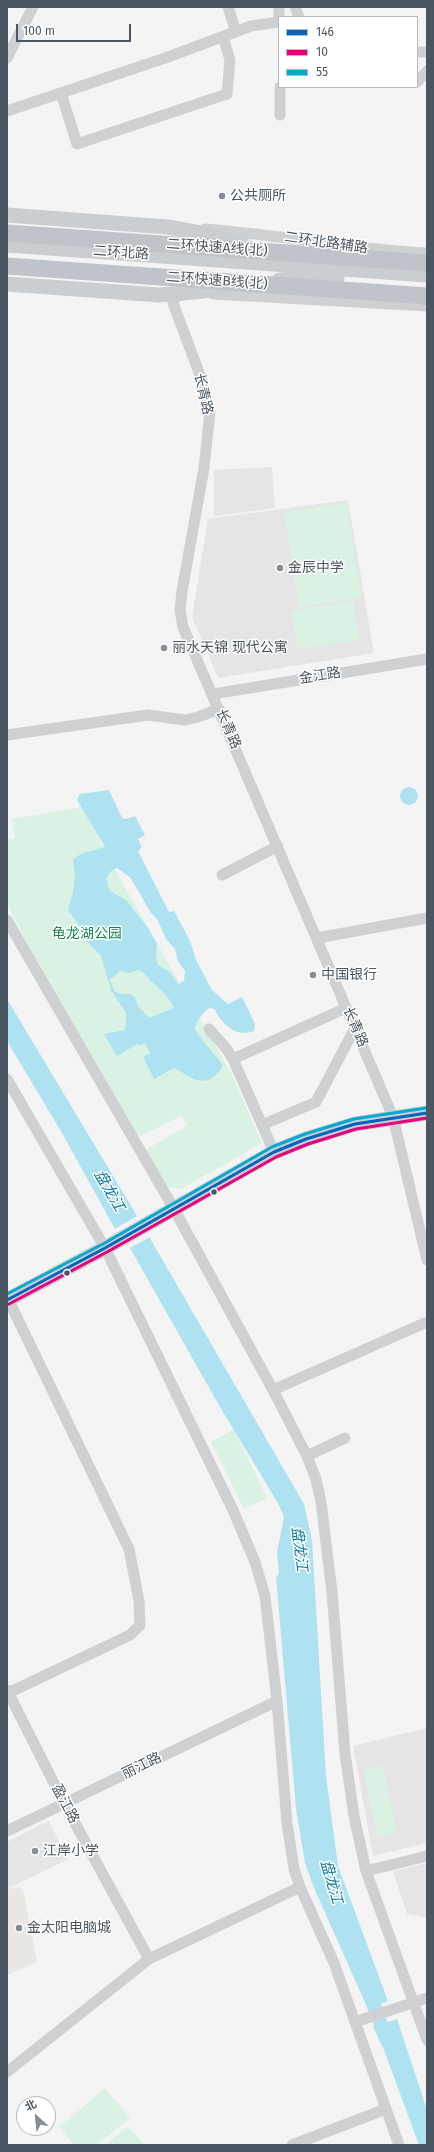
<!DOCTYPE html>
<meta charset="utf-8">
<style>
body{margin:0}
#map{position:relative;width:434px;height:2152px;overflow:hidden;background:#f4f4f4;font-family:"Fira Sans","Noto Sans SC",sans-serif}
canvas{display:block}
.frame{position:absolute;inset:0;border:8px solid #4a5661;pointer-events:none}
.legend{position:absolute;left:278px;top:16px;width:140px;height:72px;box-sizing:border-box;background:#fff;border:1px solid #b7bbc0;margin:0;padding:5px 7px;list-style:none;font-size:12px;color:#4a5661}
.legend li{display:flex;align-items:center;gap:8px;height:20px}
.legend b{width:20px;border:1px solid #b7bbc0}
.north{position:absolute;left:16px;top:2096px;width:40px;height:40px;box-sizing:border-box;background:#fff;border:1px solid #b7bbc0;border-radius:50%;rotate:333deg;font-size:11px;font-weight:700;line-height:16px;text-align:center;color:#4a5661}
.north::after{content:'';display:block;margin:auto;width:14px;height:18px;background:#868d94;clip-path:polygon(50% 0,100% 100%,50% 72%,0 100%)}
.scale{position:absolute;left:16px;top:24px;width:115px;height:18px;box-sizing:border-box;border:2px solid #4a5661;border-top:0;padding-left:5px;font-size:12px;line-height:14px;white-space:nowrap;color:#4a5661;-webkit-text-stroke:3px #fff;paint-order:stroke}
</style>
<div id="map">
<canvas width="434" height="2152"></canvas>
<div class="frame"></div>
<ul class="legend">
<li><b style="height:5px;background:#0065bd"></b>146</li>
<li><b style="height:5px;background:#e5007d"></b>10</li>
<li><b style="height:5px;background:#00a9ce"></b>55</li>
</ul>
<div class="north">北</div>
<div class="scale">100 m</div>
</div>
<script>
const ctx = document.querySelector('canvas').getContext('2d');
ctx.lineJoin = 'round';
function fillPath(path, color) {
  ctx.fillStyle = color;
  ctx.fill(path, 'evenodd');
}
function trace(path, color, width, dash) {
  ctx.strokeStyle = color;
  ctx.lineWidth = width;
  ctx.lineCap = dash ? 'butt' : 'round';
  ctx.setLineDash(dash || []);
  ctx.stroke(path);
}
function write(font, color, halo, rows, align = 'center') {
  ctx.font = font + ' "Fira Sans","Noto Sans SC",sans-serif';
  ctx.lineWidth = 3;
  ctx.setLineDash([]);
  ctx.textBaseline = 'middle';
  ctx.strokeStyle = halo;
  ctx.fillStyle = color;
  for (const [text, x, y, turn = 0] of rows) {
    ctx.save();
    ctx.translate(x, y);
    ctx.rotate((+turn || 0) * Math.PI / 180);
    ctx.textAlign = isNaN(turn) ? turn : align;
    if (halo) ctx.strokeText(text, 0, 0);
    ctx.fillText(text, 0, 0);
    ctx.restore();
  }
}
const commercial = new Path2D(`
 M20,1887L24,1894L37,1962L7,1975V1889Z`);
const education = new Path2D(`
 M272,467L275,508L214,516V470Z
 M348,500L374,653L218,678L192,617L208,519Z
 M427,1728V1843L373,1856L353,1746Z
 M49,1821L68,1859L7,1889V1842Z
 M427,1863V1918L407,1914L393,1871Z`);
const green = new Path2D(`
 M347,503L361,597L299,607L284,513Z
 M353,601L359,640L297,649L291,611Z
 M83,807L115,870L231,1073L262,1143L181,1189L164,1187L145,1150L187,1126L182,1116L138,1137L37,962L11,912L7,899V840L15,838L11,819Z
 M234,1430L267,1498L244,1509L211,1442Z
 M382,1765L397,1833L378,1838L363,1769Z
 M105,2088L130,2118L97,2145H74L59,2127Z
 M128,2126L144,2145H105Z`);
const water = new Path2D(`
 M400 796a9 9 0 1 1 18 0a9 9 0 1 1-18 0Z
 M109,790L122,818L126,819L135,816L145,835L138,839L142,847L138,851L169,912L174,911L190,941L196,960L212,990L228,1004L242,997L255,1024L254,1031C235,1038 223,1024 214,1009L209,1008C203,1013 196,1021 195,1028C199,1040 221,1059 222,1065C222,1069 218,1073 216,1075C200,1089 188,1074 174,1068L154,1079L143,1057L150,1053L145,1043L139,1046L137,1044L117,1056L104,1034L124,1030L126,1026V1013L111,990L101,956L85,939L84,932L68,910L73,892L75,874L73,860C82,850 94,852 105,847L77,800L80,794ZM117,868L130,877L151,913L157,919L166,939L175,949L178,961L185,971L184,981L178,984L170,972L158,965L156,956L157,943L148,928L126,900L110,891L106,879L111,871ZM138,970C146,972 146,977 152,982C162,990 168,996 174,1008L149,1018L138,1006L135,997L130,994H121L114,991L110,980L120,971L129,973Z
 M7,999L137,1216L304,1504L312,1540L326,1776L338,1866L388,2001L368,2009L314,1888L305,1863L296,1809L276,1577L279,1573L277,1552L284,1517L278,1503L220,1407L130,1248L115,1229L62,1133L7,1041Z
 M397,2019L427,2110V2145H419L381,2042L373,2027Z`);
const pier = new Path2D(`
 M139,1215L150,1237L128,1249L113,1230Z`);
const river = new Path2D(`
 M368,1989L387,2041`);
const minor = new Path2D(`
 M228,7L236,32
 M279,7V17
 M295,7L299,17
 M417,52H427
 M7,58L33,7
 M417,82L427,71
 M280,87V115
 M61,93L77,144L227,94L230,60L223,37
 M7,111L168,57L251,26L279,22
 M205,229C279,235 352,249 427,253
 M184,294L176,297L173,303L201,378L210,412L204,468L182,591L180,610L183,627L393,1117L427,1260
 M213,294L427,306
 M213,694L427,659
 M7,735L148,715L185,720L198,717L219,709
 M222,875L278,846
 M7,920L174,1209L273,1390L307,1456L316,1479L321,1502L332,1592L345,1753L354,1816L366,1871L427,2040
 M317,938L427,918
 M209,1029L226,1048L233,1059
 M7,1079L105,1248L233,1510L255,1562L265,1596L277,1701L287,1823L294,1869L300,1887L334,1963L399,2145
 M262,1125L316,1102L355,1028
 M274,1152L233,1059L346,1008
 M8,1299L129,1549L139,1601L140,1625L130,1635L8,1693
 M273,1390L427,1322
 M307,1456L345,1438
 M7,1690L64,1803L149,1959
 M7,1831L277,1701
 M366,1871L427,1856
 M355,2022L427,1998
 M7,2072L149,1959L300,1887
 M292,2145L386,2109`);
const major = new Path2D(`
 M7,215L168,227L206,234L245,246
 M7,245L427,275
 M279,280L337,278
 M7,284L159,295L195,292L235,286
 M7,1300L105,1248L274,1152L306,1139L355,1124L427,1113`);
const highway = new Path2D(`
 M7,233L427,263
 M7,266L427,296`);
const bus1 = new Path2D(`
 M7,1300L105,1248L274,1152L306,1139L355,1124L427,1113`);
const bus2 = new Path2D(`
 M9,1304L107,1252L276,1157L308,1144L356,1129L427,1118`);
const bus3 = new Path2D(`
 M7,1294L103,1244L272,1147L305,1134L354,1119L426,1108`);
const markers = [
 [222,196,4,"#868d94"],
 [280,568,4,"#868d94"],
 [164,648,4,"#868d94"],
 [313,975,4,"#868d94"],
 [214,1192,3.5,"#4a5661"],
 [67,1273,3.5,"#4a5661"],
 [35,1851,4,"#868d94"],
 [19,1928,4,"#868d94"]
];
const poiNames = [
 ["公共厕所",230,196],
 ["金辰中学",288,568],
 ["丽水天锦 现代公寓",172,648],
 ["中国银行",321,975],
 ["江岸小学",43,1851],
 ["金太阳电脑城",27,1928]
];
const streetNames = [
 ["二环北路辅路",326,243,8],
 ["二环快速A线(北)",217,248,4],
 ["二环北路",121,253,4],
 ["二环快速B线(北)",217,281,4],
 ["长青路",203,394,77],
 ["金江路",320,676,-9],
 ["长青路",228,729,67],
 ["长青路",355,1027,67],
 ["丽江路",142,1766,-26],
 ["盈江路",65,1804,62]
];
const parkNames = [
 ["龟龙湖公园",87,934]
];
const waterNames = [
 ["盘龙江",109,1191,60],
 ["盘龙江",299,1549,83],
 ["盘龙江",331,1882,74]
];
fillPath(commercial, '#e8e7e3');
fillPath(education, '#e6e5e6');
fillPath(green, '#d9f2e3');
fillPath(water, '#aee2f0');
fillPath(pier, '#f4f4f4');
trace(river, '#aee2f0', 14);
trace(minor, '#ced0d2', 11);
trace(major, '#caced1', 15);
trace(highway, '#bec4c9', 17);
trace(bus1, '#0065bd', 3);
trace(bus2, '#e5007d', 3);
trace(bus3, '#00a9ce', 3);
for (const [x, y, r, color] of markers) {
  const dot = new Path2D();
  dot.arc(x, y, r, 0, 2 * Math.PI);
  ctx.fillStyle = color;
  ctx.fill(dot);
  trace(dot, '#fff', 1.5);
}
write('14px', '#4a5661', '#fff', poiNames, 'left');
write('14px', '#4a5661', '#fff', streetNames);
write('14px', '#17864f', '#fff', parkNames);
write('italic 15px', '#0c7c9b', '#fff', waterNames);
</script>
